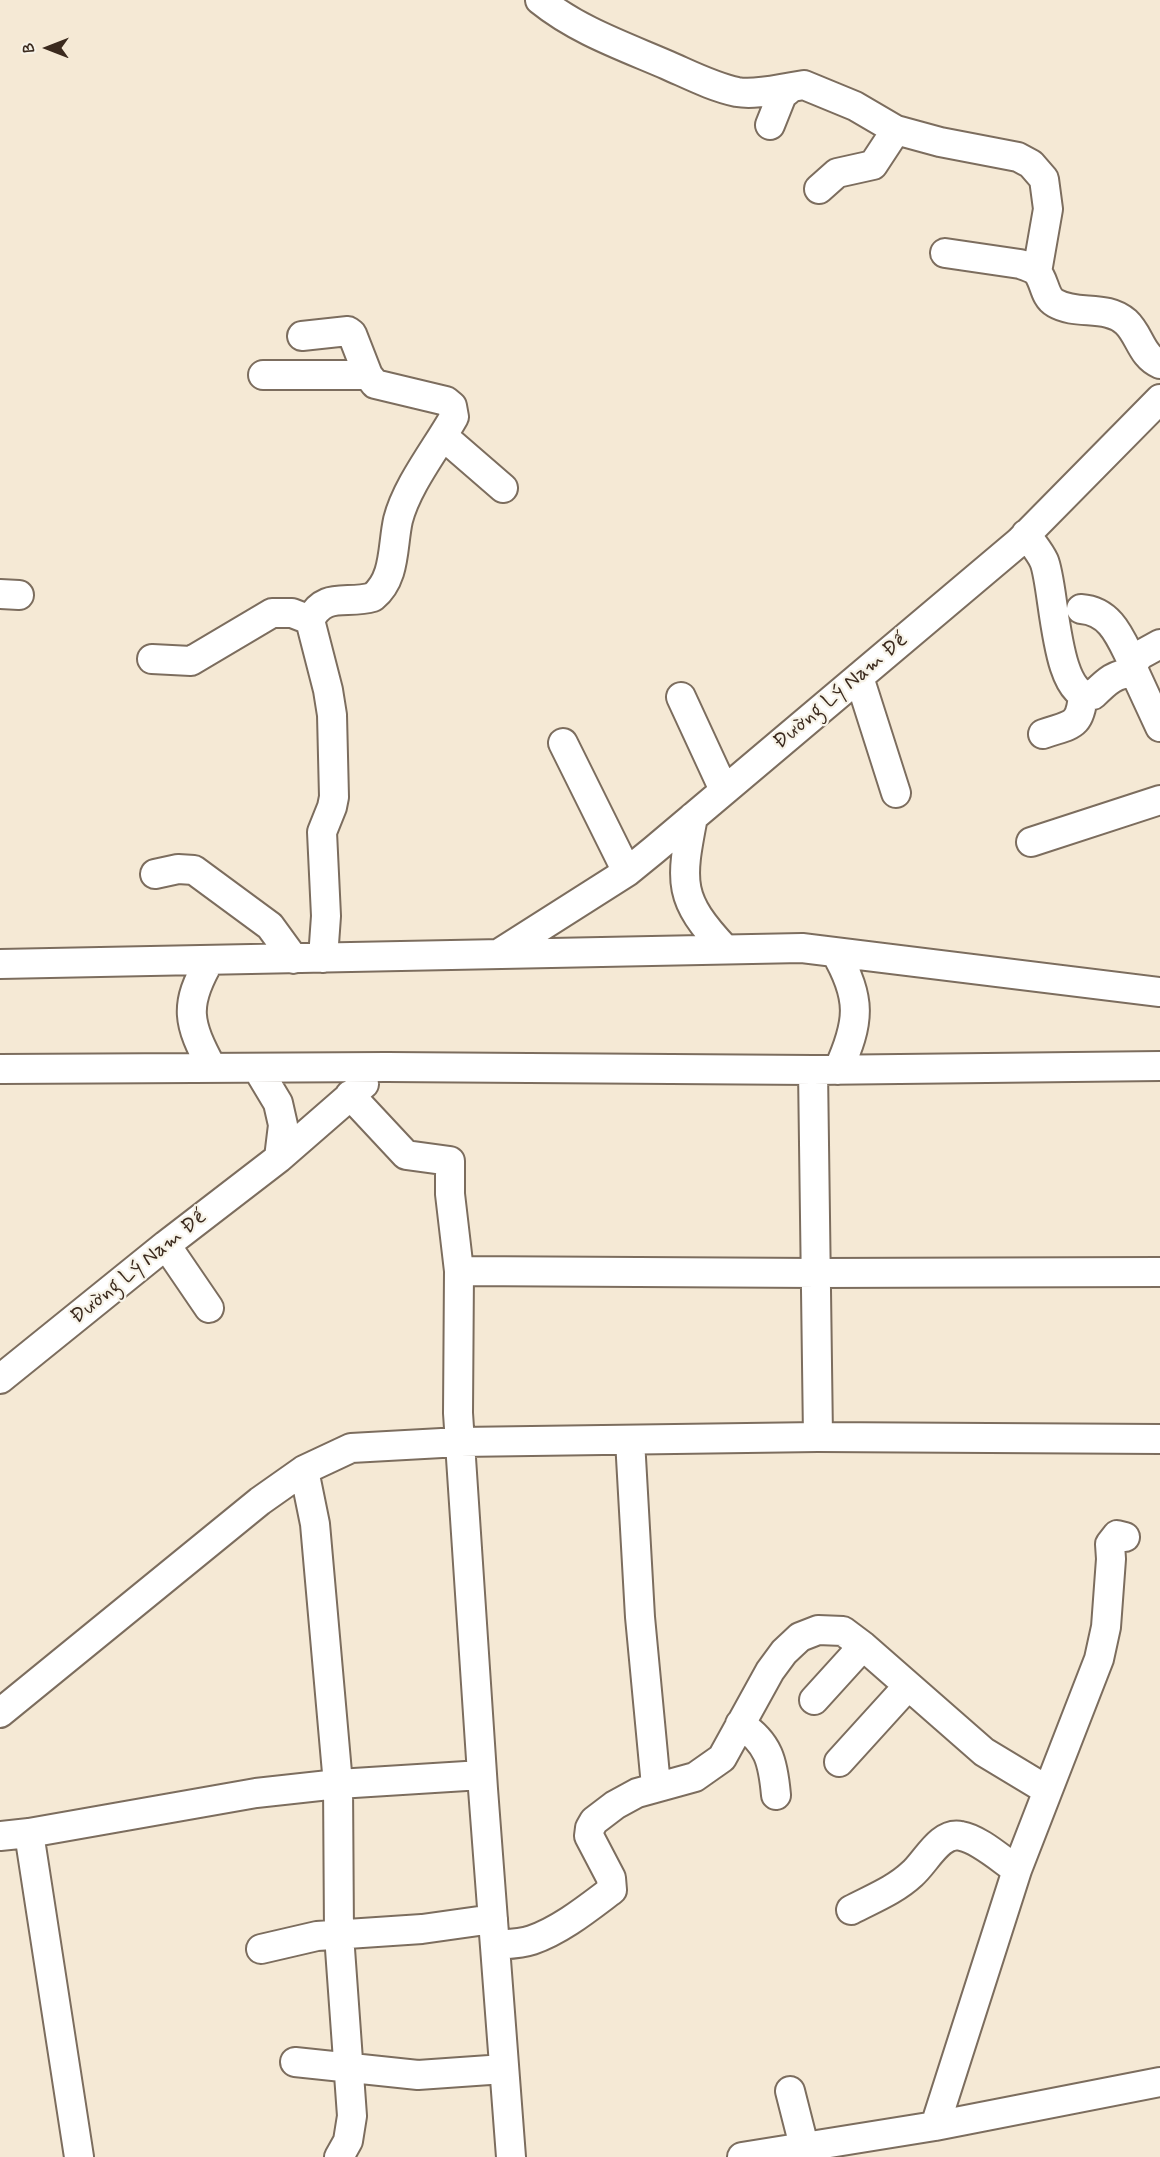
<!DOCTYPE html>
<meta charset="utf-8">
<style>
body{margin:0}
#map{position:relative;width:1160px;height:2157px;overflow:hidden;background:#f5e9d5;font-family:Mynerve,sans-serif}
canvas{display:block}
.north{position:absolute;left:18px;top:18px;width:60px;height:60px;-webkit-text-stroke:4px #f7f3e8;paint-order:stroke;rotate:270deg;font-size:16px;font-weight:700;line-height:24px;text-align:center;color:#3b2a1e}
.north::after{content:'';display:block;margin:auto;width:21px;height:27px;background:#3b2a1e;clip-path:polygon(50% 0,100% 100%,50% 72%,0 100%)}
</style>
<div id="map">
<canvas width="1160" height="2157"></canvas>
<div class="north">B</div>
</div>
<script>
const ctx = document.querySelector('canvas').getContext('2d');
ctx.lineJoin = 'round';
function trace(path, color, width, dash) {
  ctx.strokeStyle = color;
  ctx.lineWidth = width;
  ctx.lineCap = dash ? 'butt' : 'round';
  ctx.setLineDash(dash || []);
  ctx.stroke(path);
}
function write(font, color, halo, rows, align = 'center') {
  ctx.font = font + ' Mynerve,sans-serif';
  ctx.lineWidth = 4.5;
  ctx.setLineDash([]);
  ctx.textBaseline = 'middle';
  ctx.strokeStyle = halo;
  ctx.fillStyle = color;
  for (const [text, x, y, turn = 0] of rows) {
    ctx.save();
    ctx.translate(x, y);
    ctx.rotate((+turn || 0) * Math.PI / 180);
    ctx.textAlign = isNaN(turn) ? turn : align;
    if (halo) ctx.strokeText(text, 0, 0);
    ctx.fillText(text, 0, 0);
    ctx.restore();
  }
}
const minor = new Path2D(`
 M540,0C577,30 623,46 667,65C690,75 713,87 737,92C754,95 774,90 792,87
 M770,125L782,95L792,87L804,85L855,106L896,130L940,142L1018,157L1031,164L1044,179L1048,209L1037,272
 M819,189L837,173L873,165L896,130
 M945,253L1020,264C1026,266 1033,268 1037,272C1045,281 1044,297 1055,303C1077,316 1106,304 1126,322C1140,335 1141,356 1160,364
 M302,336L348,331L352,334L368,375L375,384L446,401L452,406L454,417C436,449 407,485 398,520C392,547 396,578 373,597C346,605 325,591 310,620L328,690L332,715L334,797L332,807L322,832L326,916L323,958
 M263,375H368
 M443,436L503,488
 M1026,534C1032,543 1040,552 1044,561C1055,586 1054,702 1093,695C1106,682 1116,672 1135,673L1160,727
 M0,594L19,595
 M1081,609C1112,611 1121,640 1133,663
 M152,659L191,661L272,613H292L310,620
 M1126,672L1140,655L1160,644
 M859,677L896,793
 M681,697L724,790
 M1043,734C1071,724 1080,728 1083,695
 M563,743L627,872
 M693,817C680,883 678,899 725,949
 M1031,842L1160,800
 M155,874L178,869L194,870L270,926L294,959
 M835,952C862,998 860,1022 838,1070
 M498,954L627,872L654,850L1019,542L1160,399
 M210,960C183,1006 188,1023 212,1068
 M0,964L802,948L1160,992
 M257,1068L278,1103L283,1125L279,1158
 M0,1069L387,1067L813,1070L1160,1066
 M813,1070L818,1437
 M350,1095L406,1155L450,1161V1194L459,1271L458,1413L483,1789L511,2157
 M166,1245L209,1308
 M459,1271L817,1273L1160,1272
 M0,1379L166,1245L279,1158L364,1084
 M630,1440L640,1617L656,1786
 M304,1470L315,1524L338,1784L339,1935L352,2116L348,2141L339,2157
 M814,1700L863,1646
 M0,1713L260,1501L304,1470L351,1448L460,1442L818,1437L1160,1439
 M740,1724C769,1743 773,1762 776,1795
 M839,1762L908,1686
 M29,1833L79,2157
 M0,1836L29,1833L256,1793L338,1784L482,1775
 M851,1910C872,1899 895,1890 912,1874C926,1862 940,1831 961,1836C979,1839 1002,1860 1017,1870
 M495,1945C507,1944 520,1944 532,1940C561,1930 588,1908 612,1890L611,1878L589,1836L590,1828L594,1821L615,1805L637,1793L695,1777L722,1758L770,1671L784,1652L800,1637L818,1630L843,1631L863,1646L984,1752L1047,1790
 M261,1949L317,1936L422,1929L493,1919
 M295,2062L418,2075L504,2069
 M790,2091L804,2146
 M935,2126L1017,1870L1099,1659L1106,1627L1111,1559L1110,1544L1117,1535L1125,1537
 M742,2157L935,2126L1160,2082`);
const streetNames = [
 ["Đường Lý Nam Đế",841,692,-40],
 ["Đường Lý Nam Đế",139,1268,-39]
];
trace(minor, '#7c6d5e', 32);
trace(minor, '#fff', 28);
write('21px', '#3b2a1e', '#f7f3e8', streetNames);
</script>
